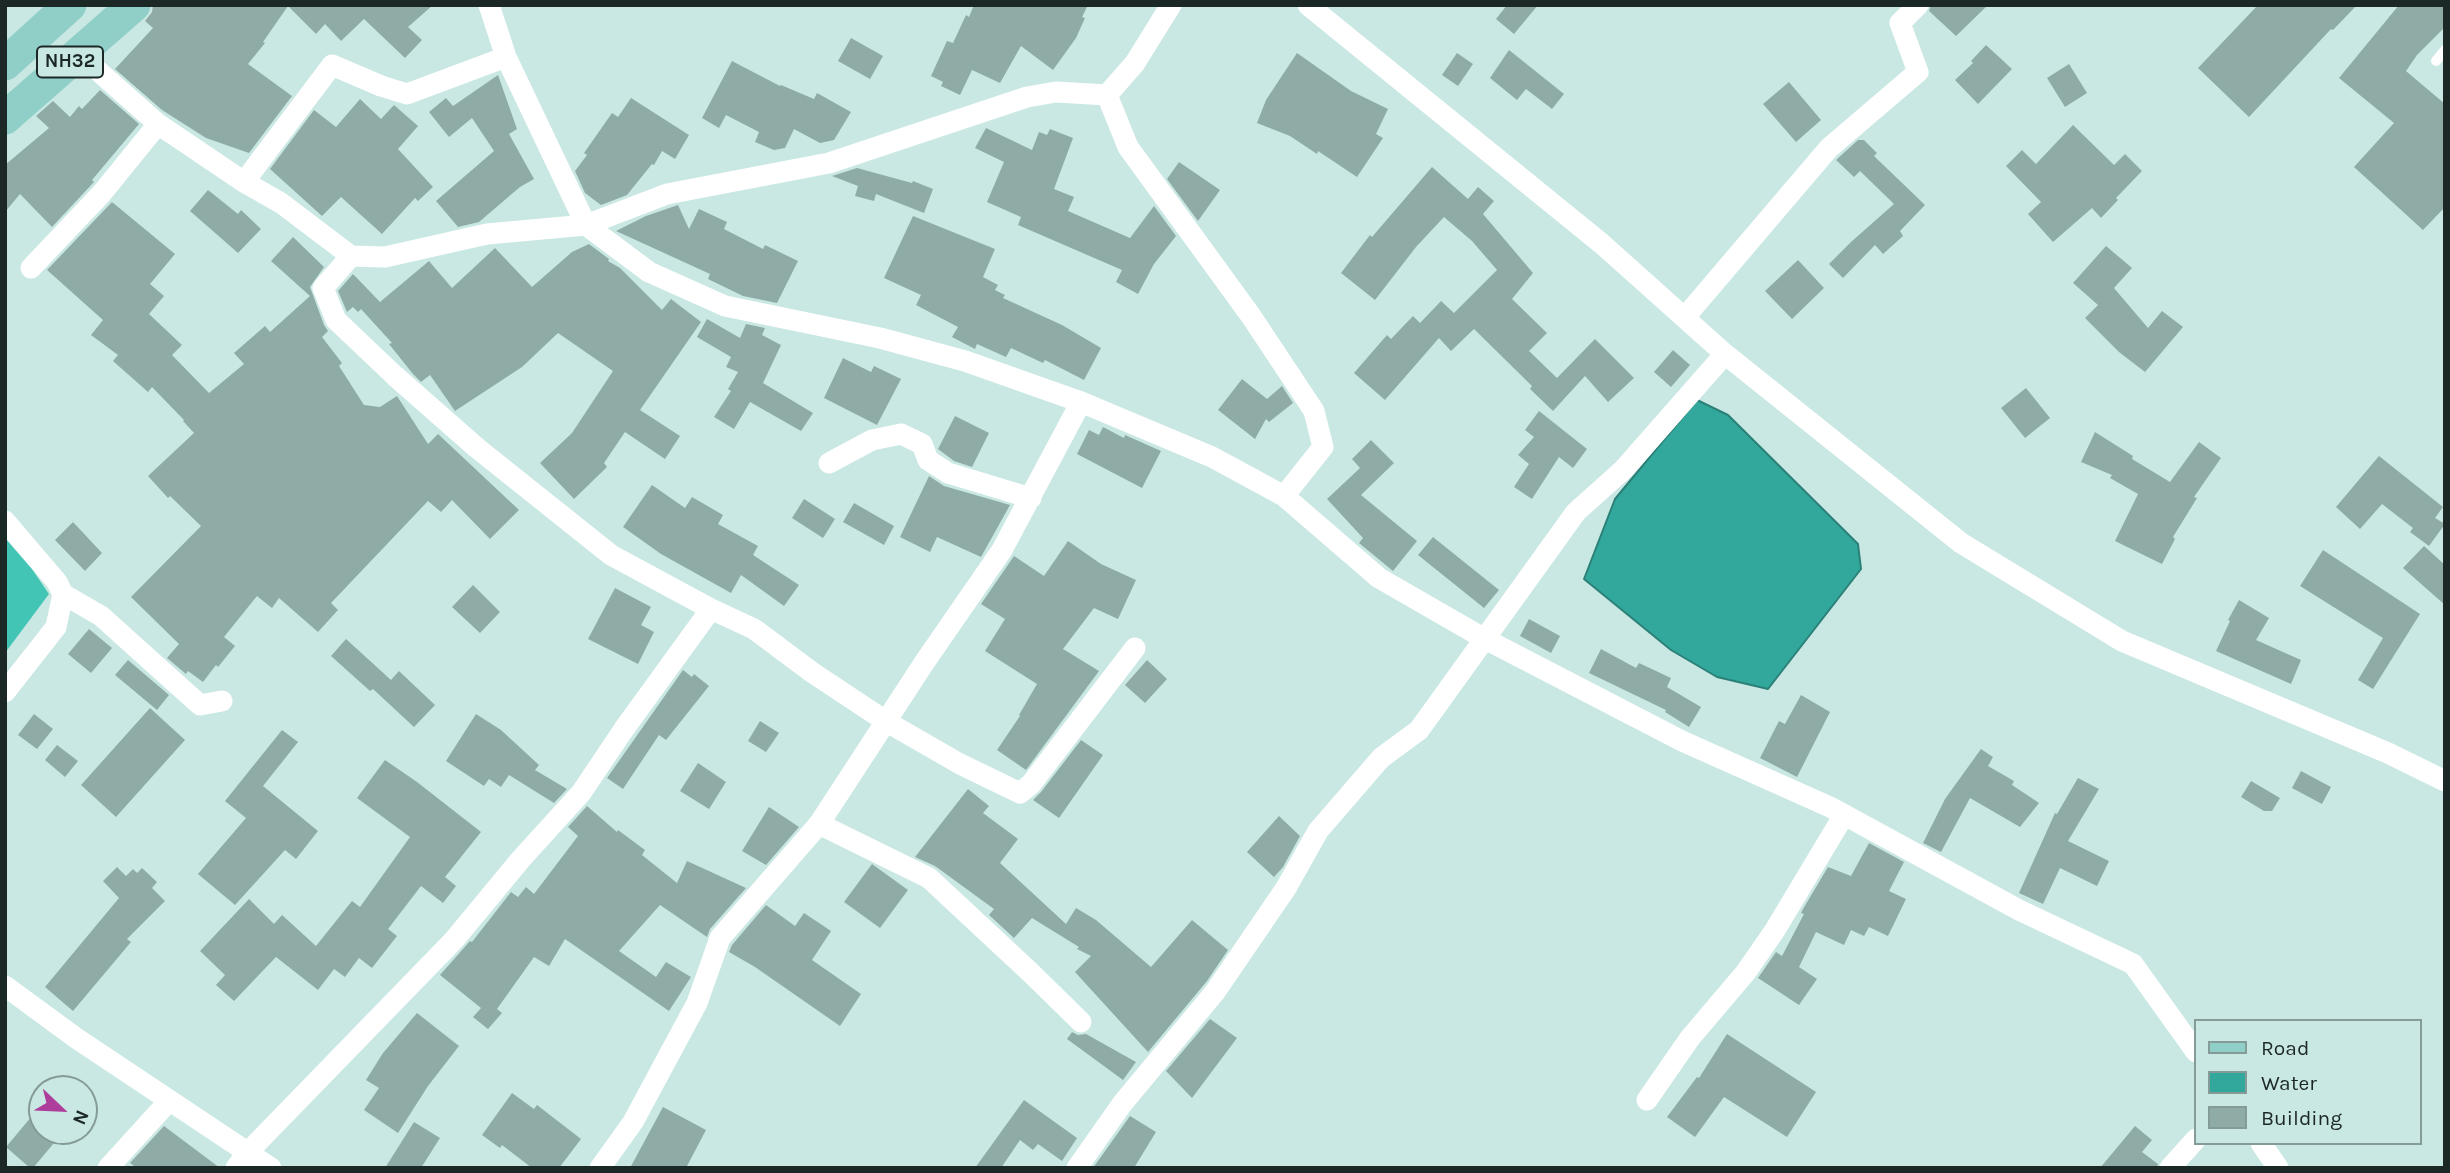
<!DOCTYPE html>
<style>
body{margin:0}
#map{position:relative;width:2450px;height:1173px;overflow:hidden;background:#cae8e3;font-family:Karla,sans-serif}
canvas{display:block}
.frame{position:absolute;inset:0;border:7px solid #1c2826;pointer-events:none}
.legend{position:absolute;left:2194px;top:1019px;width:228px;height:126px;box-sizing:border-box;background:#cae8e3;border:2px solid #849b97;margin:0;padding:9px 12px;list-style:none;font-size:21px;color:#1c2826}
.legend li{display:flex;align-items:center;gap:14px;height:35px}
.legend b{width:35px;border:2px solid #849b97}
.north{position:absolute;left:28px;top:1075px;width:70px;height:70px;box-sizing:border-box;background:#cae8e3;border:2px solid #849b97;border-radius:50%;rotate:113deg;font-size:19px;font-weight:700;line-height:28px;text-align:center;color:#1c2826}
.north::after{content:'';display:block;margin:auto;width:24px;height:32px;background:#ad3e9b;clip-path:polygon(50% 0,100% 100%,50% 72%,0 100%)}
</style>
<div id="map">
<canvas width="2450" height="1173"></canvas>
<div class="frame"></div>
<ul class="legend">
<li><b style="height:9px;background:#90cfc8"></b>Road</li>
<li><b style="height:19px;background:#32a79b"></b>Water</li>
<li><b style="height:19px;background:#8faba6"></b>Building</li>
</ul>
<div class="north">N</div>
</div>
<script>
const ctx = document.querySelector('canvas').getContext('2d');
ctx.lineJoin = 'round';
function fillPath(path, color) {
  ctx.fillStyle = color;
  ctx.fill(path, 'evenodd');
}
function trace(path, color, width, dash) {
  ctx.strokeStyle = color;
  ctx.lineWidth = width;
  ctx.lineCap = dash ? 'butt' : 'round';
  ctx.setLineDash(dash || []);
  ctx.stroke(path);
}
function write(font, color, halo, rows, align = 'center') {
  ctx.font = font + ' Karla,sans-serif';
  ctx.lineWidth = 7;
  ctx.setLineDash([]);
  ctx.textBaseline = 'middle';
  ctx.strokeStyle = halo;
  ctx.fillStyle = color;
  for (const [text, x, y, turn = 0] of rows) {
    ctx.save();
    ctx.translate(x, y);
    ctx.rotate((+turn || 0) * Math.PI / 180);
    ctx.textAlign = isNaN(turn) ? turn : align;
    if (halo) ctx.strokeText(text, 0, 0);
    ctx.fillText(text, 0, 0);
    ctx.restore();
  }
}
const green = new Path2D(`
 M5,538L32,569L49,594L5,653Z`);
const water = new Path2D(`
 M1697,400L1728,415L1858,544L1861,569L1768,689L1717,677L1671,650L1584,579L1615,499Z`);
const building = new Path2D(`
 M153,5H433L408,27L422,40L405,58L364,19L341,41L325,24L316,34L288,6L263,42L265,43L248,64L292,96L249,153L206,138L162,110L115,69L153,28L145,21L152,12Z
 M974,5H1088L1082,17L1085,18L1076,38L1053,70L1021,46L1000,83L972,70L960,95L941,86L943,82L931,76L947,41L953,43L966,15L969,17Z
 M1507,5H1538L1514,34L1496,19Z
 M1931,5H1988L1956,36L1929,11Z
 M2258,5H2357L2333,30L2331,29L2249,117L2198,68Z
 M2399,5H2445V27L2417,55L2406,71L2445,104V207L2423,230L2354,167L2394,123L2339,78Z
 M851,38L883,56L870,79L838,61Z
 M1986,45L2012,69L1978,104L1955,80L1973,63L1971,61Z
 M1509,50L1564,94L1552,109L1526,89L1517,100L1490,78Z
 M1297,53L1351,91L1388,109L1376,134L1383,138L1357,177L1318,151L1317,154L1290,136L1257,123L1266,100Z
 M1457,53L1473,64L1458,86L1442,75Z
 M732,61L780,86L781,85L814,99L817,93L851,112L834,140L820,143L794,129L785,148L774,150L755,142L759,132L726,115L719,128L702,118Z
 M2069,64L2087,93L2065,107L2047,78Z
 M498,75L517,129L509,134L534,179L520,187L479,222L458,227L436,201L494,151L472,118L449,137L429,112L446,98L453,106Z
 M1789,82L1821,120L1796,142L1763,104Z
 M100,90L139,124L92,180L94,182L52,227L20,194L5,212V165L49,128L36,116L53,101L70,117L79,106L82,109Z
 M631,98L689,135L675,159L662,151L654,165L652,164L627,195L601,205L585,193L575,171L587,155L584,153L612,113L618,117Z
 M360,99L381,119L394,105L418,126L398,149L433,187L418,201L415,198L382,234L341,197L322,216L270,169L314,110L336,127Z
 M2073,125L2114,165L2125,154L2142,171L2116,198L2118,200L2101,218L2092,208L2053,242L2028,214L2041,202L2006,166L2022,150L2036,164Z
 M986,128L1032,150L1039,132L1047,135L1050,129L1073,138L1054,189L1074,197L1068,211L1130,238L1154,206L1176,236L1154,264L1138,294L1116,282L1122,270L1018,225L1021,217L987,202L1004,162L975,148Z
 M1858,140H1864L1877,153L1874,156L1925,205L1900,231L1903,236L1883,254L1875,245L1843,278L1829,264L1851,242L1894,204L1860,171L1854,177L1836,160Z
 M1179,162L1220,190L1198,221L1167,179Z
 M1432,167L1468,199L1478,187L1494,201L1483,214L1533,273L1512,299L1547,333L1529,351L1557,378L1595,339L1634,378L1608,402L1585,376L1553,411L1530,389L1532,386L1474,329L1451,351L1439,338L1385,400L1354,373L1387,335L1391,339L1413,316L1420,323L1441,301L1454,313L1497,270L1472,241L1444,217L1416,247L1375,300L1341,273L1370,235L1372,237Z
 M857,168L912,183L913,181L933,189L924,213L876,194L874,201L855,196L858,186L832,176Z
 M208,190L238,214L241,210L261,229L238,253L190,211Z
 M112,202L175,254L150,284L164,296L149,314L182,345L172,355L209,393L244,364L234,353L265,326L270,332L310,296L271,261L293,237L324,267L310,287L324,325L328,331L322,337L342,363L339,366L364,405L380,407L397,396L428,444L438,434L519,510L490,539L452,500L441,512L428,501L331,603L338,610L318,632L279,598L272,608L257,596L224,637L235,646L218,667L216,665L203,682L188,671L186,674L167,658L179,644L131,597L201,526L170,496L168,498L148,476L194,433L183,421L184,420L152,387L148,392L113,361L118,355L91,335L103,320L47,270Z
 M678,205L689,229L699,209L727,222L724,229L763,249L765,245L798,261L777,303L743,296L708,279L710,274L616,231L646,216Z
 M913,216L995,249L983,277L998,285L995,290L1005,295L1003,298L1062,325L1101,348L1084,380L1045,360L1043,363L1011,348L1006,357L977,344L975,349L952,337L958,327L916,305L921,295L884,278Z
 M589,244L609,259L608,261L620,268L662,310L671,299L701,322L640,410L680,436L665,459L625,432L604,463L607,467L574,499L540,463L572,433L613,371L558,333L522,367L455,411L430,375L421,382L413,374L389,344L392,343L361,309L358,312L353,307L347,312L338,291L353,274L380,302L429,261L452,288L495,248L532,287L572,252Z
 M2106,246L2132,268L2114,288L2148,328L2162,311L2183,327L2145,372L2119,352L2085,318L2098,305L2073,283Z
 M1798,260L1824,288L1792,319L1765,291Z
 M707,319L740,338L746,324L765,328L762,335L781,345L763,383L813,413L801,431L750,402L734,429L714,417L731,391L728,389L738,372L726,367L731,357L697,337Z
 M1673,350L1690,365L1671,387L1654,372Z
 M843,358L871,372L874,366L901,379L877,425L824,398Z
 M1242,379L1267,399L1282,386L1293,403L1269,422L1266,419L1255,439L1218,410Z
 M2026,388L2050,418L2025,438L2001,408Z
 M1539,411L1587,449L1573,468L1559,457L1532,499L1514,487L1529,464L1518,455L1534,437L1525,430Z
 M955,416L989,433L972,467L954,461L938,449Z
 M1103,427L1124,438L1125,435L1161,451L1142,488L1077,454L1089,430L1099,435Z
 M2095,432L2133,456L2132,459L2170,482L2199,442L2221,458L2194,497L2197,498L2173,537L2175,539L2162,564L2115,541L2138,494L2110,478L2112,475L2081,462Z
 M1371,440L1394,463L1361,495L1417,541L1393,571L1359,543L1363,538L1327,499L1360,468L1352,459Z
 M2379,456L2443,507L2435,518L2445,524L2429,546L2410,532L2413,528L2382,504L2360,529L2336,507Z
 M929,476L944,486L1010,505L981,557L937,537L930,552L900,537Z
 M652,485L685,508L692,497L723,515L718,524L758,546L753,555L799,585L784,606L741,575L731,593L661,554L623,527Z
 M804,499L835,519L823,538L792,518Z
 M854,503L894,526L884,545L843,522Z
 M73,522L102,553L85,571L55,540Z
 M1433,537L1499,590L1484,608L1418,555Z
 M1068,541L1101,564L1136,580L1118,619L1094,608L1063,649L1099,671L1026,770L997,750L1020,716L1019,715L1037,684L985,651L1005,619L981,604L1014,556L1044,576Z
 M2424,546L2445,565V605L2403,568Z
 M2323,550L2420,614L2373,689L2358,680L2383,638L2300,586Z
 M473,585L500,612L480,633L452,607Z
 M615,588L651,607L641,625L654,632L638,664L588,639Z
 M2239,600L2269,618L2256,640L2301,660L2291,684L2216,651L2230,621L2228,620Z
 M1529,619L1560,636L1551,653L1520,636Z
 M89,629L112,648L91,673L68,654Z
 M346,639L391,680L399,671L435,705L414,727L373,689L370,691L331,656Z
 M1601,649L1636,668L1639,663L1671,678L1667,687L1701,707L1689,727L1665,712L1666,710L1589,673Z
 M128,660L169,695L157,710L115,675Z
 M1147,660L1167,679L1145,703L1125,685Z
 M683,670L692,677L694,674L709,686L666,740L659,735L623,789L607,778Z
 M1801,695L1830,712L1797,777L1760,758L1779,721L1785,724Z
 M150,708L185,740L116,817L81,785Z
 M34,714L53,729L37,749L18,735Z
 M476,714L501,730L539,765L535,770L567,789L554,803L509,775L501,787L489,779L484,786L446,761Z
 M760,721L779,733L766,752L748,741Z
 M282,730L298,742L263,786L318,831L296,859L285,850L235,905L198,874L246,818L225,801Z
 M1081,740L1103,755L1059,818L1033,800L1041,792Z
 M57,745L78,761L65,777L45,760Z
 M1981,749L1993,757L1988,766L2014,781L2012,785L2039,803L2020,827L1970,798L1941,852L1923,843L1945,799Z
 M385,760L417,782L481,832L445,877L456,886L443,903L421,886L388,929L397,936L372,968L359,958L345,977L334,969L318,990L276,957L234,1001L216,985L225,975L200,951L249,899L274,924L282,915L316,946L352,901L360,907L410,837L357,798Z
 M698,763L726,782L709,809L680,791Z
 M2301,771L2331,787L2322,804L2292,788Z
 M2078,778L2099,789L2068,841L2109,861L2097,886L2060,868L2043,904L2019,893L2055,813L2057,814Z
 M2251,781L2280,798L2272,811H2264L2241,797Z
 M968,789L989,806L983,813L1018,839L1000,863L1066,924L1076,908L1096,920L1151,967L1192,920L1228,950L1207,981L1148,1052L1075,972L1091,956L1077,949L1079,947L1032,918L1014,938L989,915L994,909L935,866L915,857Z
 M587,806L617,832L618,830L645,850L642,855L677,883L687,861L746,888L710,929L707,937L660,905L619,951L656,977L666,962L691,977L669,1011L565,939L549,966L534,957L497,1009L502,1013L488,1029L473,1017L481,1008L440,975L470,941L472,942L511,892L518,897L526,887L534,894L578,836L568,827Z
 M769,807L799,827L766,865L742,851Z
 M1279,816L1300,836L1283,867L1274,877L1247,852Z
 M1869,843L1904,862L1889,891L1906,899L1888,936L1869,927L1864,936L1851,930L1844,945L1816,932L1799,967L1817,979L1799,1005L1758,978L1776,952L1782,956L1804,914L1801,913L1803,909L1828,867L1851,876Z
 M872,864L908,890L880,928L844,902Z
 M117,867L126,876L133,869L137,873L142,868L157,882L152,888L165,901L127,939L131,942L73,1011L45,987L119,898L103,881Z
 M766,905L795,926L804,913L831,931L812,960L861,994L840,1026L755,967L729,952L732,945Z
 M417,1013L459,1046L428,1086L398,1133L364,1110L379,1088L366,1080L383,1053Z
 M1210,1019L1237,1038L1192,1098L1166,1071Z
 M1072,1032L1078,1035L1086,1034L1136,1062L1123,1080L1067,1039Z
 M1727,1034L1816,1092L1787,1137L1724,1097L1695,1137L1667,1117L1697,1077L1699,1078Z
 M512,1093L534,1109L537,1105L581,1139L559,1168H532L502,1145L500,1148L482,1135Z
 M1024,1100L1077,1138L1062,1161L1038,1144L1033,1150L1020,1140L1001,1168H975Z
 M42,1104V1131H64L33,1168H30L6,1147Z
 M663,1107L706,1130L686,1168H630Z
 M1130,1116L1156,1132L1134,1168H1093Z
 M414,1122L440,1138L421,1168H385Z
 M164,1126L220,1168H137L130,1163Z
 M2135,1126L2152,1140L2142,1152L2158,1164L2157,1168H2100Z`);
const service = new Path2D(`
 M2436,61L2445,50`);
const minor = new Path2D(`
 M489,5L506,57L586,225L649,272L725,306L880,338L965,361L1081,402L1212,457L1284,496L1379,578L1485,639L1682,741L1830,807L2019,910L2133,964L2196,1052
 M1308,5L1602,244L1725,354L1961,543L2122,641L2388,753L2445,781
 M79,54L158,124L244,182L281,203L351,256L385,257L487,234L586,225L667,194L829,163L1027,97L1056,92L1107,95L1135,63L1171,5
 M1107,95L1128,147L1251,316L1314,411L1323,447L1284,496
 M244,182L332,65L381,86L407,94L506,57
 M31,268L102,193L158,124
 M1685,317L1829,148L1918,72L1900,23L1918,5
 M829,463L872,440L901,434L922,444L928,460L948,473L1031,498
 M5,521L57,582L63,594L56,627L5,692
 M63,594L101,616L200,705L222,701
 M711,609L754,629L813,673L887,722L960,764L1020,793L1031,784L1135,648
 M819,824L929,878L1031,973L1081,1022
 M5,986L76,1038L271,1168
 M1647,1100L1690,1038L1746,972L1775,930L1844,815
 M2261,1143L2278,1168
 M108,1168L169,1101
 M236,1168L249,1151L454,940L521,859L581,793L624,729L711,609L611,555L477,448L395,376L336,320L323,288L351,256
 M600,1168L633,1122L697,1003L720,938L819,824L924,663L1002,550L1081,402
 M1077,1168L1122,1104L1215,992L1286,888L1318,831L1381,758L1419,730L1576,512L1624,469L1725,354
 M2170,1168L2196,1139`);
const primary = new Path2D(`
 M5,64L70,5
 M5,118L134,5`);
const shields = [
 [70,62,66]
];
const shieldNames = [
 ["NH32",70,62]
];
fillPath(green, '#43c5b6');
fillPath(water, '#32a79b');
trace(water, '#2b8178', 2);
fillPath(building, '#8faba6');
trace(service, '#fff', 10);
trace(minor, '#fff', 21);
trace(primary, '#90cfc8', 33);
for (const [x, y, w] of shields) {
  const box = new Path2D();
  box.roundRect(x - w / 2, y - 15.5, w, 31, 5);
  ctx.fillStyle = '#cae8e3';
  ctx.fill(box);
  trace(box, '#1c2826', 2);
}
write('bold 19px', '#1c2826', null, shieldNames);
</script>
